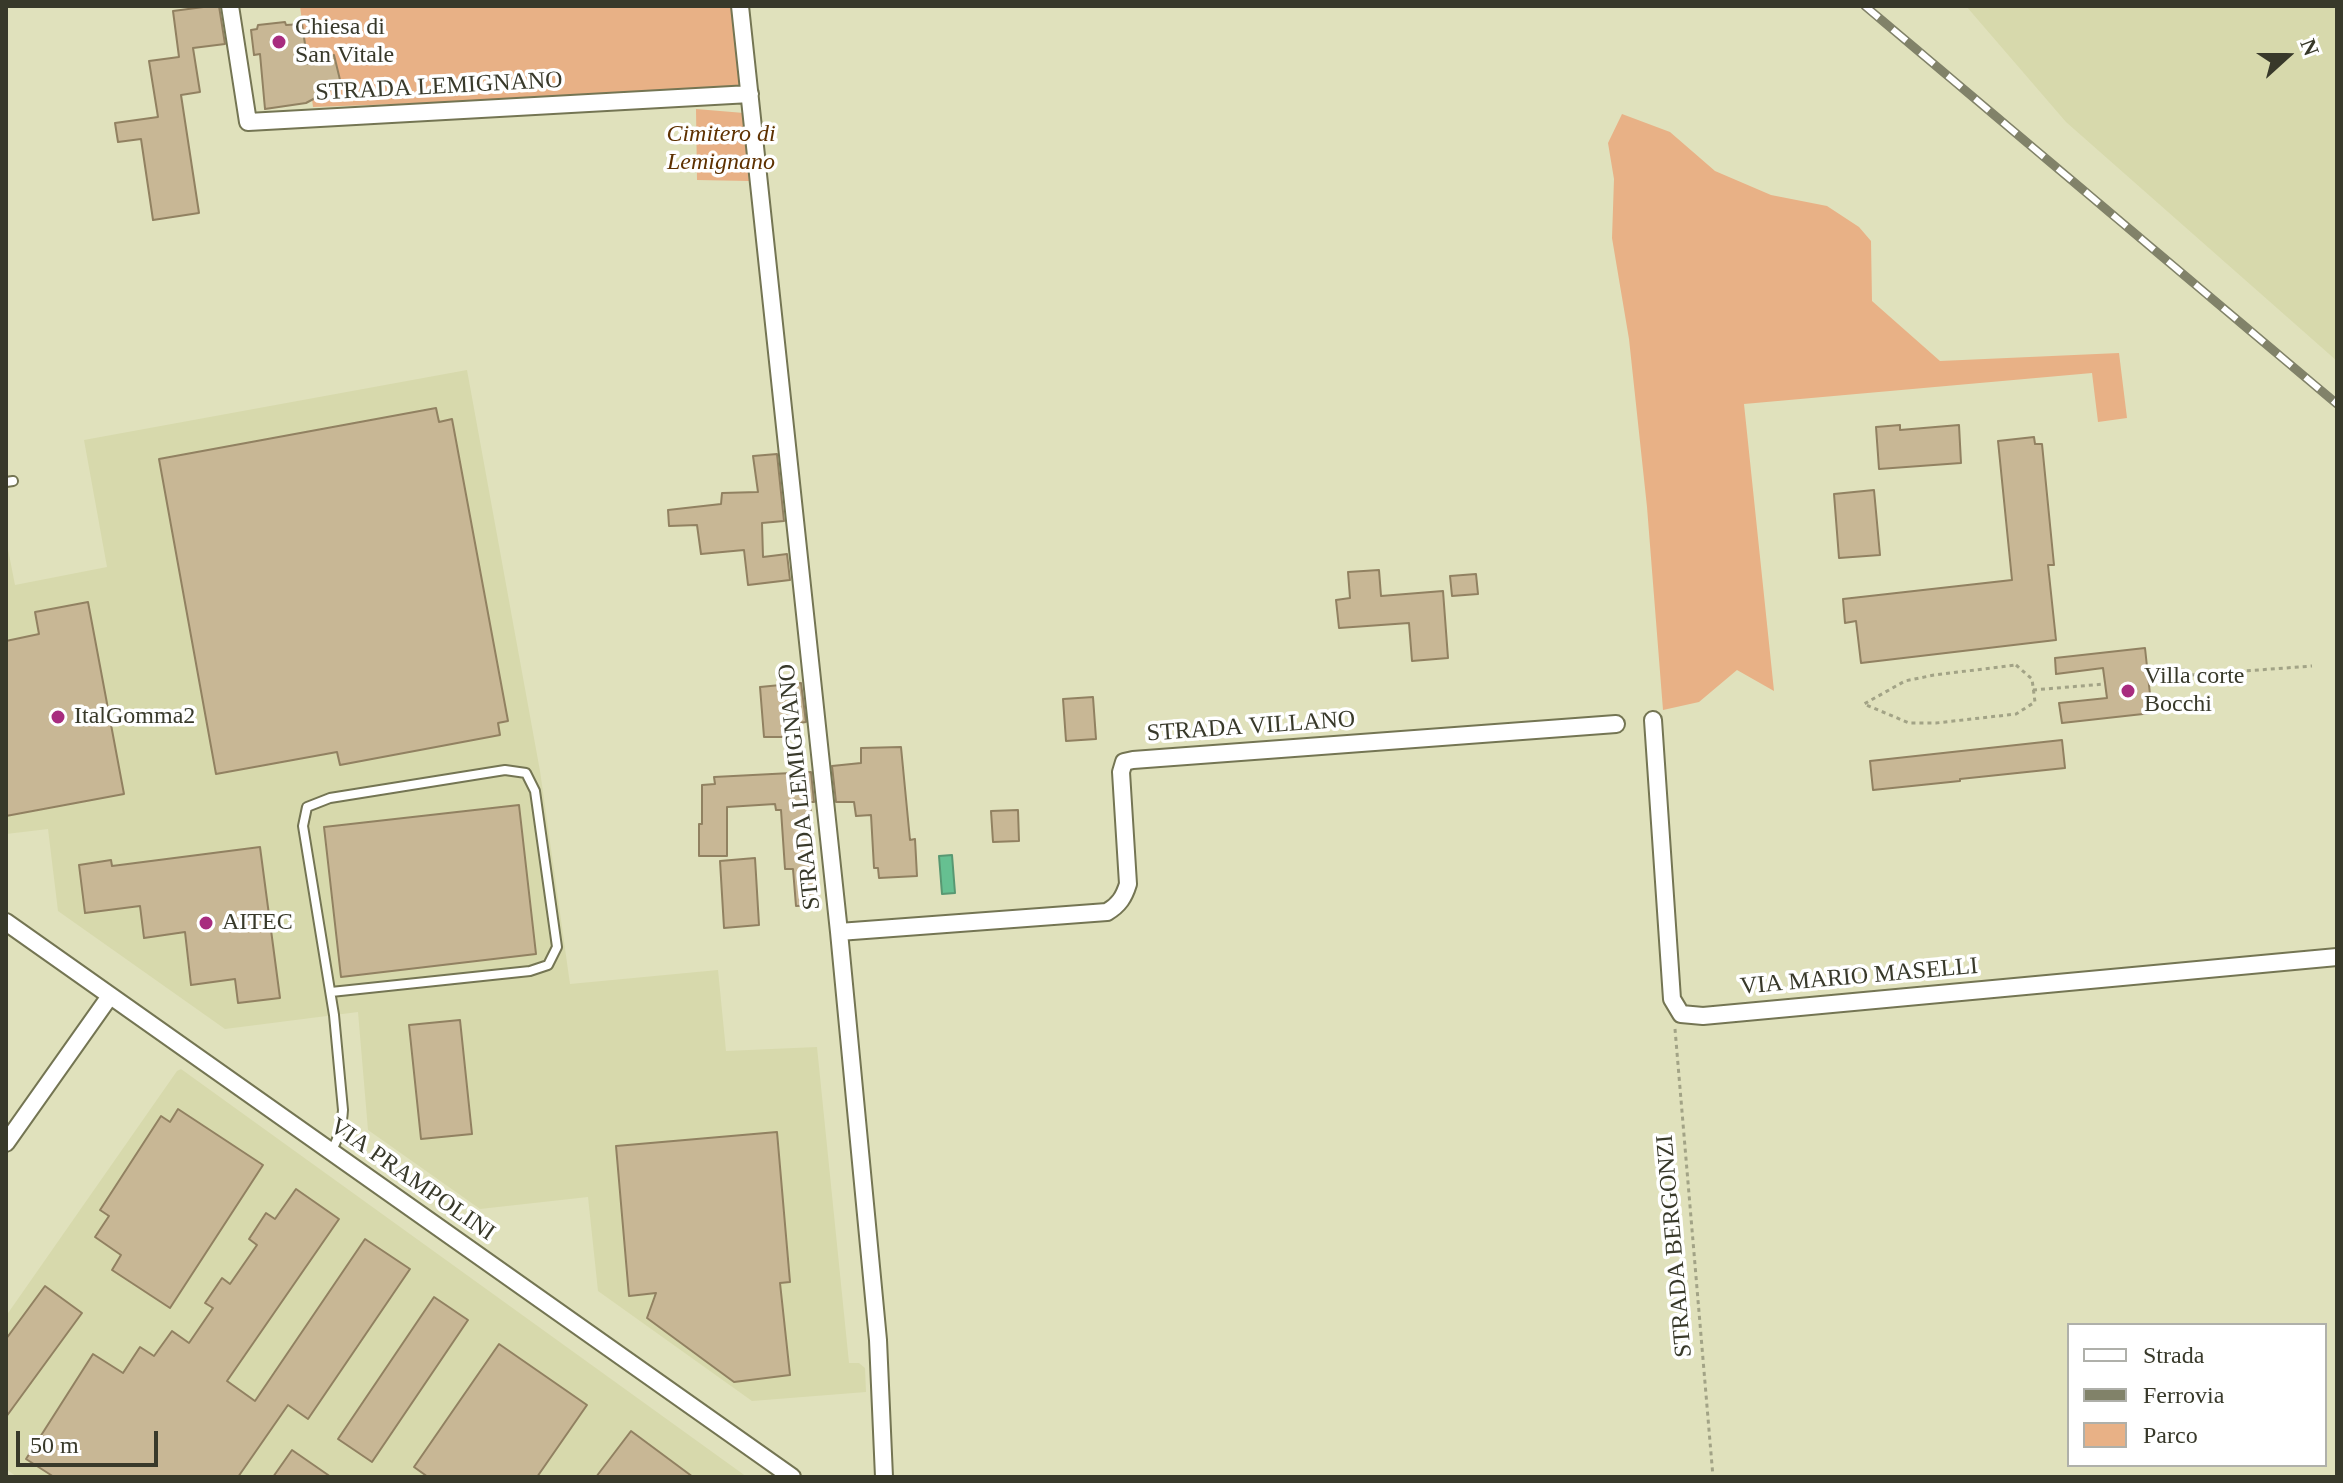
<!DOCTYPE html>
<style>
body{margin:0}
#map{position:relative;width:2343px;height:1483px;overflow:hidden;background:#e0e1bc;font-family:Georgia,serif}
canvas{display:block}
.frame{position:absolute;inset:0;border:8px solid #38392a;pointer-events:none}
.legend{position:absolute;left:2067px;top:1323px;width:260px;height:144px;box-sizing:border-box;background:#fff;border:2px solid #afb0aa;margin:0;padding:10px 14px;list-style:none;font-size:24px;color:#38392a}
.legend li{display:flex;align-items:center;gap:16px;height:40px}
.legend b{width:40px;border:2px solid #afb0aa}
.north{position:absolute;left:2247px;top:16px;width:80px;height:80px;-webkit-text-stroke:6px #fff;paint-order:stroke;rotate:69deg;font-size:22px;font-weight:700;line-height:32px;text-align:center;color:#38392a}
.north::after{content:'';display:block;margin:auto;width:28px;height:36px;background:#38392a;clip-path:polygon(50% 0,100% 100%,50% 72%,0 100%)}
.scale{position:absolute;left:16px;top:1431px;width:142px;height:36px;box-sizing:border-box;border:4px solid #38392a;border-top:0;padding-left:10px;font-size:24px;line-height:28px;white-space:nowrap;color:#38392a;-webkit-text-stroke:6px #fff;paint-order:stroke}
</style>
<div id="map">
<canvas width="2343" height="1483"></canvas>
<div class="frame"></div>
<ul class="legend">
<li><b style="height:10px;background:#fff"></b>Strada</li>
<li><b style="height:10px;background:#818269"></b>Ferrovia</li>
<li><b style="height:22px;background:#e8b186"></b>Parco</li>
</ul>
<div class="north">N</div>
<div class="scale">50 m</div>
</div>
<script>
const ctx = document.querySelector('canvas').getContext('2d');
ctx.lineJoin = 'round';
function fillPath(path, color) {
  ctx.fillStyle = color;
  ctx.fill(path, 'evenodd');
}
function trace(path, color, width, dash) {
  ctx.strokeStyle = color;
  ctx.lineWidth = width;
  ctx.lineCap = dash ? 'butt' : 'round';
  ctx.setLineDash(dash || []);
  ctx.stroke(path);
}
function write(font, color, halo, rows, align = 'center') {
  ctx.font = font + ' Georgia,serif';
  ctx.lineWidth = 7;
  ctx.setLineDash([]);
  ctx.textBaseline = 'middle';
  ctx.strokeStyle = halo;
  ctx.fillStyle = color;
  for (const [text, x, y, turn = 0] of rows) {
    ctx.save();
    ctx.translate(x, y);
    ctx.rotate((+turn || 0) * Math.PI / 180);
    ctx.textAlign = isNaN(turn) ? turn : align;
    if (halo) ctx.strokeText(text, 0, 0);
    ctx.fillText(text, 0, 0);
    ctx.restore();
  }
}
const built = new Path2D(`
 M1966,6H2337V361L2066,122Z
 M467,370L540,771L570,984L718,970L726,1051L817,1047L849,1363H859L865,1368L866,1392L752,1401L598,1291L588,1197L480,1209L368,1130L358,1012L225,1029L58,911L48,829L6,834V539L15,585L107,567L84,440Z
 M181,1069L747,1477H17L6,1469V1316L177,1071Z`);
const green = new Path2D(`
 M300,6H735L744,87L739,92L313,107Z
 M696,109L744,113L749,181L697,180Z
 M1622,114L1670,132L1715,171L1771,195L1827,206L1859,227L1871,241L1872,301L1940,361L2119,353L2127,418L2098,422L2092,373L1744,404L1774,691L1737,670L1699,702L1663,710L1647,507L1629,339L1612,238L1614,179L1608,143Z`);
const water = new Path2D(`
 M952,855L955,893L942,894L939,856Z`);
const building = new Path2D(`
 M211,6H219L225,44L193,48L200,92L181,95L199,213L153,220L141,139L118,142L115,123L158,117L149,61L179,57L173,11Z
 M285,22L286,25L302,24L308,64L334,55L341,84L306,103L265,109L260,54L254,55L251,30L257,29L258,25Z
 M436,408L439,422L452,419L508,721L498,723L500,735L340,765L337,752L216,774L159,459Z
 M1900,425V430L1959,425L1961,463L1879,469L1876,427Z
 M2034,437L2035,444H2042L2054,565H2048L2056,640L1861,663L1856,621L1845,623L1843,599L2012,580L1998,441Z
 M777,454L784,521L762,523L763,557L787,554L790,580L748,585L744,550L701,554L697,525L669,526L668,510L721,504L722,493L758,492L753,456Z
 M1874,490L1880,555L1839,558L1834,494Z
 M1379,570L1381,596L1443,591L1448,658L1412,661L1409,623L1339,628L1336,600L1350,598L1348,572Z
 M1476,574L1478,594L1452,596L1450,576Z
 M88,602L124,794L6,816V641L39,634L35,612Z
 M2145,648L2152,713L2062,723L2059,703L2107,698L2103,668L2056,674L2055,658Z
 M801,683L806,722L784,725L785,737H764L760,687Z
 M1093,697L1096,739L1066,741L1063,699Z
 M2062,740L2065,768L1960,779V781L1873,790L1870,761Z
 M901,747L910,840L915,839L917,876L879,878L878,868H874L871,815L856,816L854,802H836L832,766L861,763V748Z
 M811,772L814,802H810L819,905L796,906L793,869H785L781,810H776L775,804L727,807V856H699V824H702V785L715,784L714,777Z
 M519,805L536,954L341,977L324,827Z
 M1018,810L1019,841L993,842L991,811Z
 M260,847L280,998L238,1003L235,979L191,985L185,932L144,938L140,906L85,913L79,865L111,860L112,866Z
 M755,858L759,925L724,928L720,861Z
 M460,1020L472,1134L421,1139L409,1025Z
 M178,1109L263,1165L170,1308L112,1270L121,1255L95,1237L109,1216L100,1210L161,1116L170,1122Z
 M777,1132L790,1282L780,1283L790,1375L734,1382L647,1318L656,1293L629,1296L616,1146Z
 M296,1189L339,1219L227,1381L255,1401L365,1239L410,1269L308,1419L288,1405L238,1477H54L26,1459L93,1354L123,1373L140,1347L154,1356L172,1331L189,1343L213,1308L205,1303L222,1278L230,1284L257,1245L249,1239L266,1213L275,1219Z
 M45,1286L82,1313L6,1417V1339Z
 M434,1297L468,1320L372,1462L338,1439Z
 M499,1344L587,1405L537,1477H428L414,1467Z
 M631,1431L693,1477H596Z
 M292,1450L331,1477H273Z`);
const path = new Path2D(`
 M2016,665L2032,679L2035,702L2016,714L1936,723H1909L1864,704L1905,681L1934,675Z
 M2177 677a7 7 0 1 1 14 0a7 7 0 1 1-14 0Z
 M2191,675L2312,666
 M2148,680L2176,677
 M2033,690L2105,684
 M1675,1029L1713,1477`);
const lane = new Path2D(`
 M6,482L13,481
 M331,992L530,971L548,965L557,947L535,791L526,773L505,770L330,798L307,807L303,826L334,1015L343,1110C342,1126 339,1137 331,1152`);
const street = new Path2D(`
 M230,6L248,122L750,94
 M740,6L839,932L878,1340L884,1477
 M1653,720L1672,999L1681,1014L1703,1016L2337,957
 M6,922L792,1477
 M839,932L1107,912C1119,905 1124,897 1128,884L1121,772L1124,762L1133,760L1616,724
 M6,1143L110,996`);
const rail = new Path2D(`
 M1865,6L2337,404`);
const markers = [
 [279,42,8,"#a82c7f"],
 [2128,691,8,"#a82c7f"],
 [58,717,8,"#a82c7f"],
 [206,923,8,"#a82c7f"]
];
const poiNames = [
 ["Chiesa di",295,28],
 ["San Vitale",295,56],
 ["Villa corte",2144,677],
 ["Bocchi",2144,705],
 ["ItalGomma2",74,717],
 ["AITEC",222,923]
];
const streetNames = [
 ["STRADA LEMIGNANO",439,87,-3],
 ["STRADA VILLANO",1251,727,-4],
 ["STRADA LEMIGNANO",800,787,-96],
 ["VIA MARIO MASELLI",1859,977,-5],
 ["VIA PRAMPOLINI",412,1180,35],
 ["STRADA BERGONZI",1675,1246,-95]
];
const parkNames = [
 ["Cimitero di",721,135],
 ["Lemignano",721,163]
];
fillPath(built, '#d7d9ac');
fillPath(green, '#e8b186');
fillPath(water, '#66c091');
trace(water, '#589872', 2);
fillPath(building, '#c8b795');
trace(building, '#918161', 2);
trace(lane, '#747553', 12);
trace(street, '#747553', 20);
trace(path, '#a2a386', 3, [4, 4]);
trace(lane, '#fff', 8);
trace(street, '#fff', 16);
trace(rail, '#818269', 9);
trace(rail, '#fff', 6, [18]);
for (const [x, y, r, color] of markers) {
  const dot = new Path2D();
  dot.arc(x, y, r, 0, 2 * Math.PI);
  ctx.fillStyle = color;
  ctx.fill(dot);
  trace(dot, '#fff', 3);
}
write('24px', '#38392a', '#fff', poiNames, 'left');
write('24px', '#38392a', '#fff', streetNames);
write('italic 24px', '#5e3101', '#fff', parkNames);
</script>
